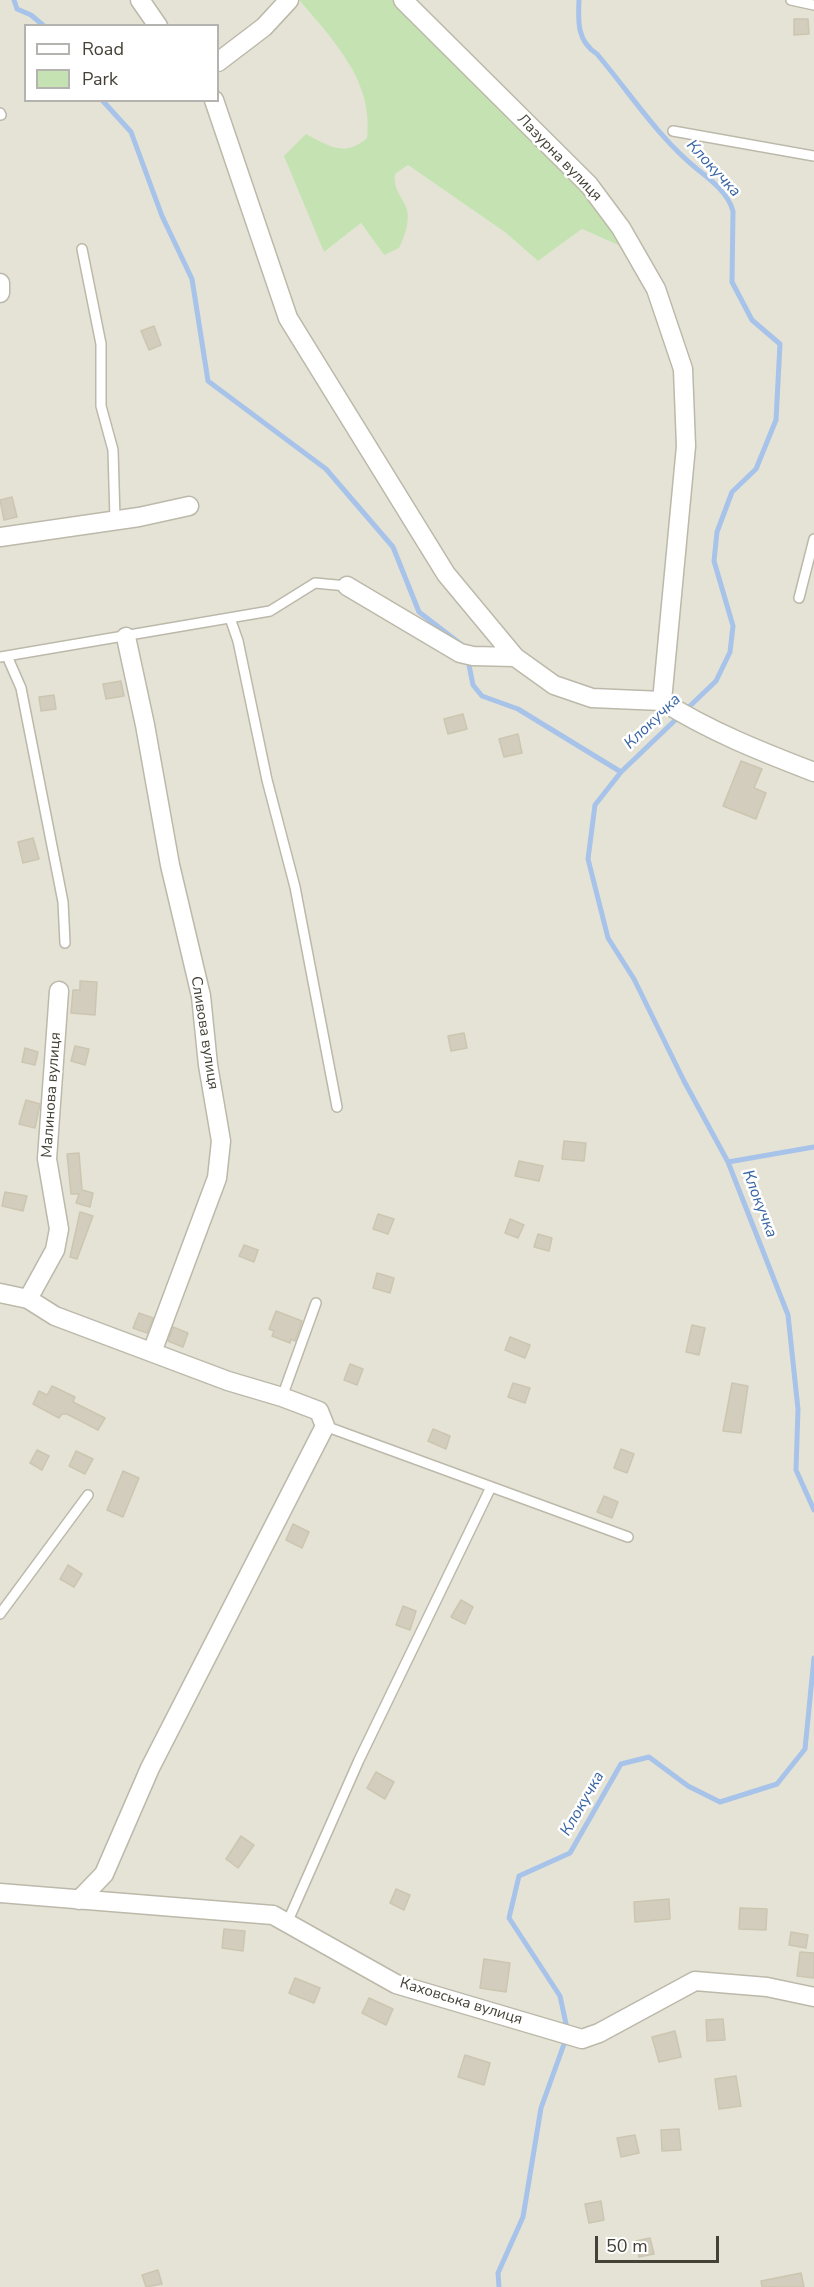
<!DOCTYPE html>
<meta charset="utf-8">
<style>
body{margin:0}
#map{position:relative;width:814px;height:2287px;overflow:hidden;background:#f1f0e6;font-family:"Nunito Sans",sans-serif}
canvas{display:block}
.legend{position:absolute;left:24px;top:24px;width:195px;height:78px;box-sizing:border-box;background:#fff;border:2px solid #b4b3af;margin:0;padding:8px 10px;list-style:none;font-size:18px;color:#444136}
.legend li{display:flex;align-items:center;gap:12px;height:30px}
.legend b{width:30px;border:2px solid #b4b3af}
.scale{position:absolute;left:595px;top:2236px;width:124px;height:27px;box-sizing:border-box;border:3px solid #444136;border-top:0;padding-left:8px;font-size:18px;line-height:21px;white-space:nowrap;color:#444136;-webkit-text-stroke:4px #fff;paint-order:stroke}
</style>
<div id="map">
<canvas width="814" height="2287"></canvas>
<ul class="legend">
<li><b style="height:8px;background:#fff"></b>Road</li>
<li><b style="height:16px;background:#c4e2b2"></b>Park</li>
</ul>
<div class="scale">50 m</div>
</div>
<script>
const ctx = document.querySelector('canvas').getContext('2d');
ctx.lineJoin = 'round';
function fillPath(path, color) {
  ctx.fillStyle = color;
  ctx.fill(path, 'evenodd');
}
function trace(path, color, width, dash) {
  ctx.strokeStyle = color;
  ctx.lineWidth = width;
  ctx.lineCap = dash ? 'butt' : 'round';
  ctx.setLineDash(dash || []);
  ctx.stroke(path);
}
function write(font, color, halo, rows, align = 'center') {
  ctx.font = font + ' "Nunito Sans",sans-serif';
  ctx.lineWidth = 5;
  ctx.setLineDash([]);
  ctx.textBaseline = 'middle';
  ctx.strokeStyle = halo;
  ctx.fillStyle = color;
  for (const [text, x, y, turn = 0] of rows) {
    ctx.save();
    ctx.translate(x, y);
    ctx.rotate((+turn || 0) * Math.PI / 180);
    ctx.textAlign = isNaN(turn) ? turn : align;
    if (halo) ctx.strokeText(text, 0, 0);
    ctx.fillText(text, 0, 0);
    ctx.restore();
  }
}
const residential = new Path2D(`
 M0,0H299L344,53L362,89L369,117L367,138L356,148L336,150L306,134L324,252L361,223L384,255L403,203L393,187L395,174L408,165L506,233L538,261L582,229L625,248L406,0H814V2287H0ZM26,26H218V100H26Z`);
const green = new Path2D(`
 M299,0H406L570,155L639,239L625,248L582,229L538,261L506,233L408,165L395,174C393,191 402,195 407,210C410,222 404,238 399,248L384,255L361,223L324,252L284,156L306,134C330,146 344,158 367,138C374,81 333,40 299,0Z`);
const stream = new Path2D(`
 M14,0L17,9L31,15L44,26
 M579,0C578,22 577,41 597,54C630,93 657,136 697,169C711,180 728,193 733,211L732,282L752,320L780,344L776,420L756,469L732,492L717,532L714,561L733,626L730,652L716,681L621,772L595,805L588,859L608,938L634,979L684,1081L728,1162L788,1315L798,1409L796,1470L814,1510
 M102,100L131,132L162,216L192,279L208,381L326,469L393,547L419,612L466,648
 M468,660L473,685L482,696L518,709L621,772
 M728,1162L814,1147
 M499,2287L498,2273L523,2217L541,2108L568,2033L560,1996L509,1918L519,1876L570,1853L621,1764L649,1757L688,1786L720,1802L777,1784L805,1749L814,1658`);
const building = new Path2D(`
 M794,19H808L809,34L794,35Z
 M154,326L161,345L149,350L141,331Z
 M12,497L17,517L4,520L0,500Z
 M121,681L124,696L106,699L103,684Z
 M54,695L56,709L41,711L39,697Z
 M463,714L467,729L448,734L444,719Z
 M518,734L522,753L504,757L499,739Z
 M741,761L762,769L754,788L766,793L756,819L723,806Z
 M33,838L39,859L23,863L18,842Z
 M80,981L97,982L95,1015L71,1013L73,990H80Z
 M464,1033L467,1048L451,1051L448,1036Z
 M75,1046L89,1049L85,1065L71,1061Z
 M25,1048L38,1052L35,1065L22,1062Z
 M26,1100L40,1104L35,1128L19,1124Z
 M564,1141L586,1143L584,1161L562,1159Z
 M79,1153L82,1190L93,1193L90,1207L76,1203L79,1194H71L67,1154Z
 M519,1161L543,1166L539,1181L515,1176Z
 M5,1192L27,1196L23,1211L2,1206Z
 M80,1212L93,1216L77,1259L70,1257Z
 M378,1214L394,1219L388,1234L373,1229Z
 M510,1219L524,1225L518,1238L505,1233Z
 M538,1234L552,1238L549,1251L534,1247Z
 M244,1245L258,1250L254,1262L239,1256Z
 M377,1273L394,1278L390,1293L373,1288Z
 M276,1311L302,1321L295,1341L291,1339L290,1343L272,1336L274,1331L269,1329Z
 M139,1313L153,1318L147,1333L133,1328Z
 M692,1325L705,1328L699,1355L686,1352Z
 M173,1327L188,1333L183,1347L168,1341Z
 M510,1337L530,1345L525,1358L505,1350Z
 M350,1364L363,1369L357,1385L344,1380Z
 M513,1383L530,1388L525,1403L508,1397Z
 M732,1383L748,1386L741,1433L723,1431Z
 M52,1386L75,1397L73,1402L105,1418L98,1430L67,1414H62L59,1418L33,1404L39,1391L47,1395Z
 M433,1429L450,1436L446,1449L428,1441Z
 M621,1449L634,1454L627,1473L614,1468Z
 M37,1450L49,1456L42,1470L30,1463Z
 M76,1451L93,1459L85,1474L69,1466Z
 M123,1471L139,1478L123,1517L107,1510Z
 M604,1496L618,1502L612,1518L597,1512Z
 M293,1524L309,1532L302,1548L286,1540Z
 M68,1565L82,1574L74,1587L60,1579Z
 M461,1600L473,1607L465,1624L451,1617Z
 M403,1606L416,1611L410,1630L396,1625Z
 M376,1772L394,1782L385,1799L367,1788Z
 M241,1836L254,1845L238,1868L226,1859Z
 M396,1889L410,1895L404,1910L390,1903Z
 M669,1899L670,1919L635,1922L634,1902Z
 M740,1908L767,1909L766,1930L739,1929Z
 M224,1929L245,1931L243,1951L222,1948Z
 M791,1932L808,1935L806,1948L789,1945Z
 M800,1952L814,1953V1978L797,1976Z
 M484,1959L510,1963L506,1992L480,1988Z
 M295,1978L320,1988L314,2003L289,1993Z
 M369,1998L393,2009L386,2025L362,2013Z
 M723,2019L725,2040L707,2041L706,2020Z
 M675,2031L681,2057L659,2062L652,2037Z
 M465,2055L490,2063L484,2085L458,2077Z
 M736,2076L741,2106L719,2109L715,2079Z
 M679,2129L681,2150L662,2151L661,2130Z
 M635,2135L639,2153L621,2157L617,2138Z
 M601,2201L604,2220L589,2223L585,2204Z
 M650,2238L654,2254L639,2257L636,2241Z
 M158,2270L162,2284L146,2287L142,2275Z
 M801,2273L804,2287H762L761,2281Z`);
const lane = new Path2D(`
 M791,0L814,5
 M0,113L1,115
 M673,131L814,156
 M82,249L101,344V406L113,450L115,519
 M799,598L814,539
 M230,618L238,641L267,780L295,887L337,1107
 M7,656L21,688L63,902L65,943
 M0,657L270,611L315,583L347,586
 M282,1397L316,1303
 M325,1426L628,1537
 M0,1614L88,1495
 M287,1923L359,1760L491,1487`);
const street = new Path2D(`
 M140,0L158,26
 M403,0L589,185L621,228L656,289L683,369L686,446L662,701C709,731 762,752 814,772
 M218,62L264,27L289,0
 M214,100L288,318L446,574L515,657L554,685L592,698L662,701
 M0,283V293
 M0,537L139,517L189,506
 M347,586L460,653L473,656L515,657
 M126,637L145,725L170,865L201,996L208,1065L221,1141L217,1178L152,1352
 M0,1293L28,1299L55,1316L228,1381L282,1397L319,1411L325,1426L150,1768L104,1874L79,1900
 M28,1299L55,1250L59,1229L47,1159L59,991
 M0,1893L273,1915L396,1984L582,2039L599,2033L695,1981L767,1987L814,1997`);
const streetNames = [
 ["Лазурна вулиця",559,158,46],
 ["Сливова вулиця",204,1033,81],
 ["Малинова вулиця",52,1095,-86],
 ["Каховська вулиця",461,2002,17]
];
const waterNames = [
 ["Клокучка",713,169,47],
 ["Клокучка",653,722,-44],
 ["Клокучка",759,1204,69],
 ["Клокучка",583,1804,-60]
];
fillPath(residential, '#e5e3d5');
fillPath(green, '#c4e2b2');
trace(stream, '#a7c3e9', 5);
fillPath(building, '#d2cdbd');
trace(building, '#ccc6b1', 1.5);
trace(lane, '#bcb9aa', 12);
trace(street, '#bcb9aa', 21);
trace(lane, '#fff', 9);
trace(street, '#fff', 18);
write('15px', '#444136', '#fff', streetNames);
write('italic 16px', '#3965a5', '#fff', waterNames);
</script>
